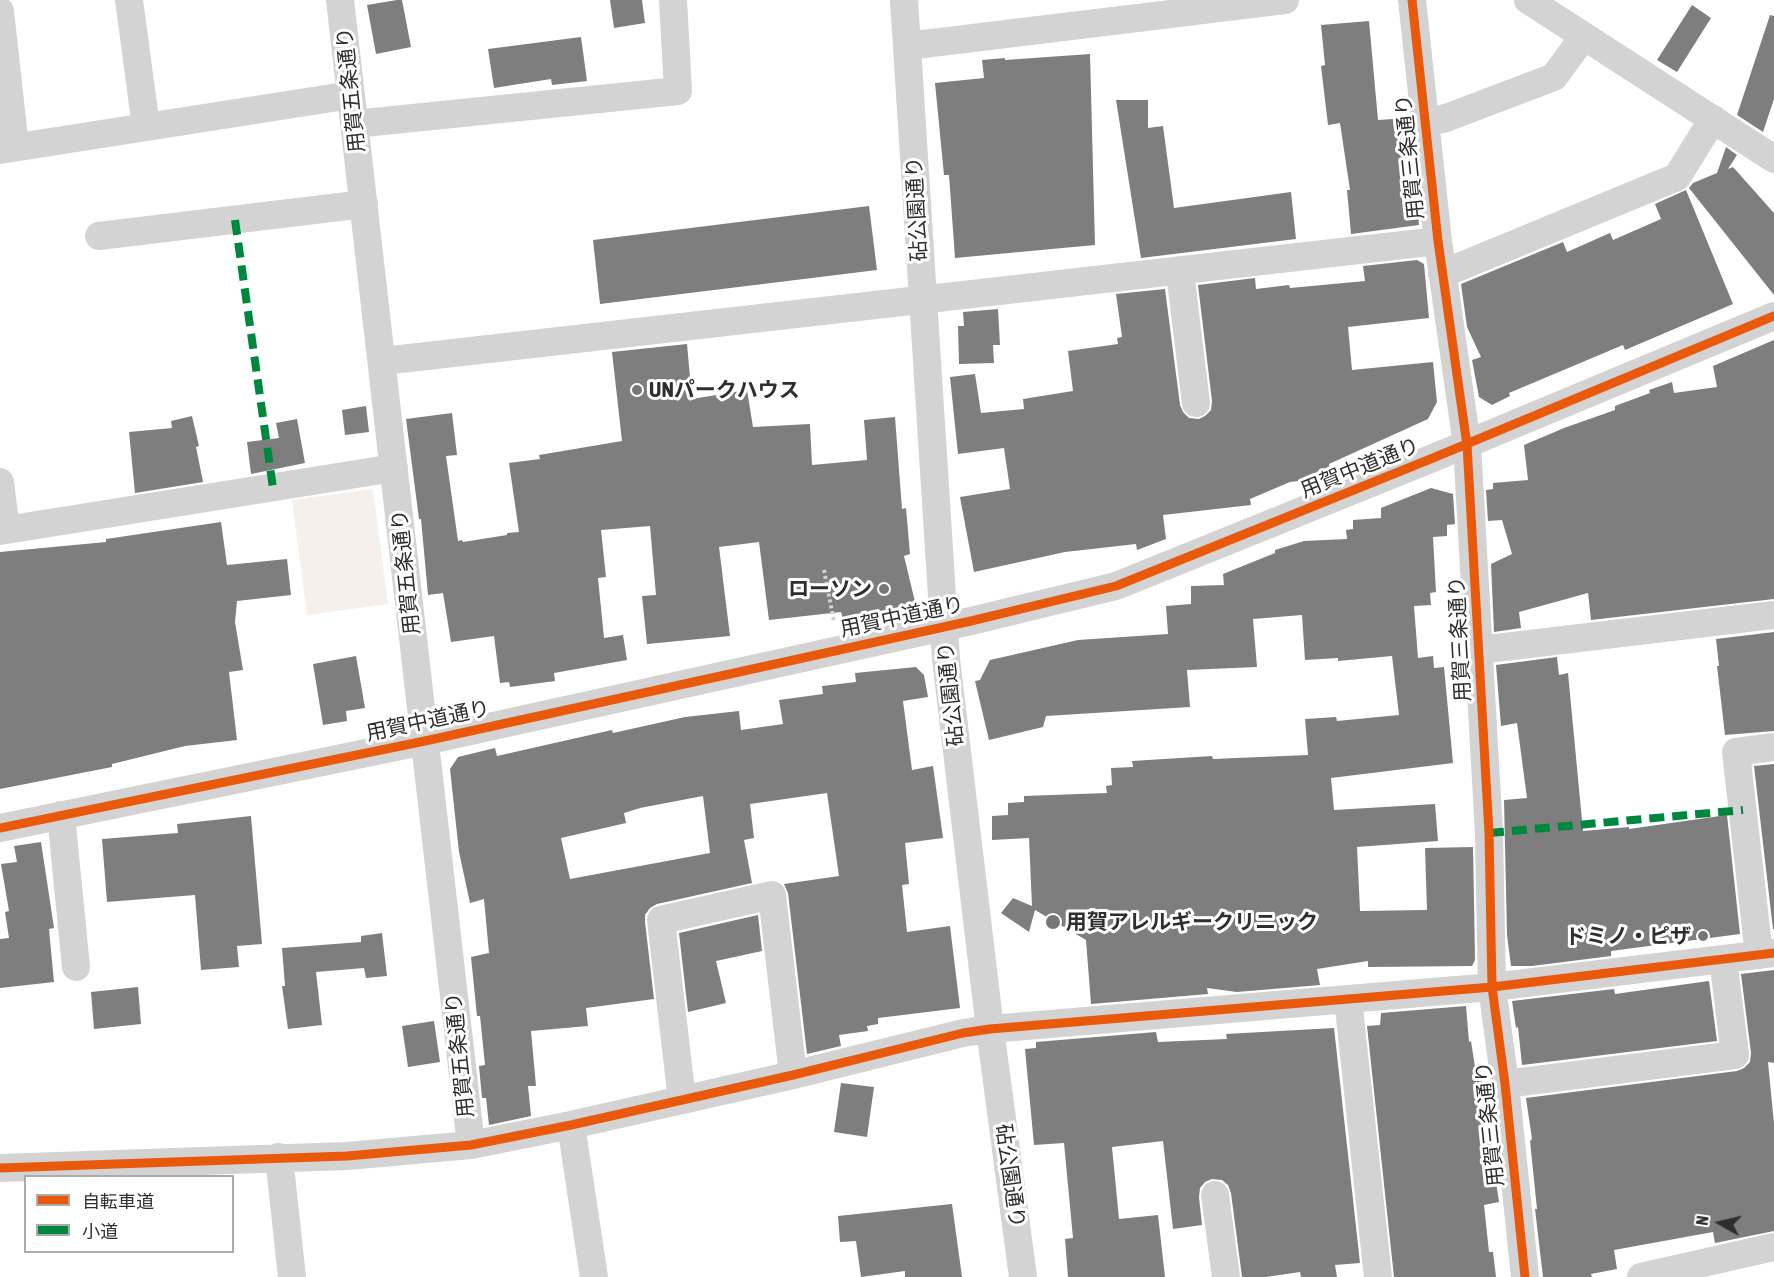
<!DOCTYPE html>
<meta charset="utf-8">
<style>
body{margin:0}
#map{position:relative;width:1774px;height:1277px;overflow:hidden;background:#fff;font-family:"Asap Condensed","Noto Sans JP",sans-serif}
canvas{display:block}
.legend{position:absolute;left:24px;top:1175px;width:210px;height:78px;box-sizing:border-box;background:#fff;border:2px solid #ababab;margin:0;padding:8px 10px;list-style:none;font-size:18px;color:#2e2e2e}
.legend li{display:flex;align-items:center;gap:12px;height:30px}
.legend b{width:30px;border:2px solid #ababab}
.north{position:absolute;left:1690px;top:1193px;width:60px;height:60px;-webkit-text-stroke:4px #fff;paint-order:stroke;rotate:278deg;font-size:16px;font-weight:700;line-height:24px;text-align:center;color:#2e2e2e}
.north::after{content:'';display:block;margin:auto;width:21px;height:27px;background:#2e2e2e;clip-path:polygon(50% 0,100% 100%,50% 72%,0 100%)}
</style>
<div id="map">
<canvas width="1774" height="1277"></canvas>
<ul class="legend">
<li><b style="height:8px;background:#e8590c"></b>自転車道</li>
<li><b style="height:8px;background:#00873e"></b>小道</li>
</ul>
<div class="north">N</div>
</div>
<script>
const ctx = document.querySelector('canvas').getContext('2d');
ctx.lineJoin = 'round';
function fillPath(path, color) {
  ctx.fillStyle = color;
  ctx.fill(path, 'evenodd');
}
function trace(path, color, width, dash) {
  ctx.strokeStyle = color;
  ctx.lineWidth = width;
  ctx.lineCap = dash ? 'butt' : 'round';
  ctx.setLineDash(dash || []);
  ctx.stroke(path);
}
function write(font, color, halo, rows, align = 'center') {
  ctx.font = font + ' "Asap Condensed","Noto Sans JP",sans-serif';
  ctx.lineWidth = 6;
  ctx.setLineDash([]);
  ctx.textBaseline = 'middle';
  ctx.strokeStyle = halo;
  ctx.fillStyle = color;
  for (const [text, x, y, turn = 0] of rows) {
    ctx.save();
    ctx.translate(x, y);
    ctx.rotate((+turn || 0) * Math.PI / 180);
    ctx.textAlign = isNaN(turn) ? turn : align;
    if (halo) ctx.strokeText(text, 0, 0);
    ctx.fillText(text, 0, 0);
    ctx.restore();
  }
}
const green = new Path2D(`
 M373,489L388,604L307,615L292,500Z`);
const building = new Path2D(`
 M397,0H402L411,47L376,54L367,5Z
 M610,0H642L645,23L614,28Z
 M1692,5L1711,18L1677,72L1657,60Z
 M1770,15L1774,16V99L1763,132L1737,115Z
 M1369,21L1378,120L1393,119L1395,133L1400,132L1405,182L1415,181L1419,225L1351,234L1347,190H1350L1340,123L1328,125L1321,66L1325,65L1321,25Z
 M581,37L587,81L552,85L551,79L494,88L488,49Z
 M1090,54L1095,245L955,258L949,175H944L935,83L984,78L982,60L1005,58V60Z
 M1116,100H1148V128L1163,126L1174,208L1291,192L1296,239L1141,258Z
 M1726,147L1737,155L1728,169L1733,167L1774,213V295L1689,188L1693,183L1717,173Z
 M1686,190L1733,304L1625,350L1623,345L1509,393L1510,396L1492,405L1479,397L1472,360L1481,357L1467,327L1461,284L1563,242L1567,252L1610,233L1613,240L1661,219L1655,204Z
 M869,206L877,270L600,304L593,240Z
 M1417,260L1424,264L1429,318L1348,327L1352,370L1433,362L1437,402L1428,419L1329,464L1331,477L1290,482L1250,499L1251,505L1163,515L1166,539L1137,550L1136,544L1065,552L974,572L960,497L1010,489L1004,448L958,454L950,377L975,374L981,413L1024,409L1023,399L1073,391L1068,351L1118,344L1117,338L1122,337L1116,294L1165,289L1180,405L1183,412L1189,418L1199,419L1205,416L1211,410L1212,401L1198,285L1255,278L1256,289L1289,285L1290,288L1365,281L1363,266Z
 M998,309L1000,345H993L994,363L959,364L958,326H964L963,312Z
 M1774,340V599L1591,620L1588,593L1519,612L1521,628L1494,632L1491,564L1512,554L1502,520L1488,521L1486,490L1493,489V483L1528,480L1524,445L1564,428L1615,410V406L1650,393L1649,390L1672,382L1674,393L1717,387L1713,366Z
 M687,344L692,399L747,390L753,427L810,424L812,465L867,460L864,420L895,417L902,509L906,508L910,554L904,556L916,606L844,623L841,612L769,620L759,542L719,547L730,636L647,644L642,596L656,595L650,526L601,530L606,577L598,578L604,638L623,635L627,660L554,673L555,681L510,687L509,682L500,683L494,636L451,642L443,593L428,595L421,519H419L406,419L452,413L457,455L446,456L458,541L462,540L463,542L507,535V533L519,532L509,463L540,459L539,455L622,441L612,352Z
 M366,406L369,432L345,435L342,410Z
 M192,416L199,446L196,447L203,482L135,493L129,432L172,428L171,421Z
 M297,419L305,463L251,474L247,442L279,438L276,423Z
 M1431,488L1453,494L1455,524L1447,525V536L1433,537L1436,592L1430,593L1431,605L1414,606L1418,658L1433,656L1434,668L1444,667L1453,763L1331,778L1334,810L1435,804L1438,841L1357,847L1360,911L1427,910L1425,848L1473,847L1475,960L1472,966L1368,967V961L1317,969L1320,985L1237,992L1207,988L1208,994L1091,1004L1086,940L1035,910L1029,932L1001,913L1013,898L1032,906L1029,838L992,840V816L1008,815V803L1024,802V796L1107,793L1106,786L1112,785L1111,768L1133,767L1132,761L1212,756L1213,759L1308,755L1305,719L1336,717L1337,721L1399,715L1392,656L1338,661V658L1305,660L1302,615L1253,619L1257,667L1187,670L1190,707L1046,716L1043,727L989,740L975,681L980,680L990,660L1078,640L1168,634L1166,606L1191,604V586L1224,585L1223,574L1275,553V550L1304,541L1347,539L1346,530L1353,529V520L1381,518V508Z
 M221,522L227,565L287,559L291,595L237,601L235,622L243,670L229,672L237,740L185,746L112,764V767L0,789V552L106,542V539Z
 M1774,632V731L1725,735L1717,666H1719L1716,639Z
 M356,656L365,708L346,711L347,721L323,725L313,664Z
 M1557,657L1559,675L1568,673L1583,831L1629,827V829L1727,815L1740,934L1611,951V956L1532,966H1511L1507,935L1504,800L1527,798L1517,723L1501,726L1496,665Z
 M916,667L924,675L928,697L903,701L912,770L933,766L943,838L905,843L909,884L902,885L907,932L950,926L960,1008L878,1018V1024L867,1026L868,1031L839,1035L841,1046L807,1054L788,893L784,884L839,876L827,793L750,804L754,838L744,840L752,883L657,904L650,908L645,915V922L654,999L586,1008L588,1026L531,1031L536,1086H528L531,1116L489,1125L486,1098H482L479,1066L485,1065L480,1016H477L471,957L489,953L484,899L470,903L459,852L450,769L458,757L495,748L497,756L612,730L613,733L685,717L739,711L741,730L783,724L779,700L823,694L822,686L856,682L855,673ZM703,796L710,853L570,879L561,838L626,823L624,813L640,808Z
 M1774,764V929H1773L1754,766Z
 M251,816L262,944L237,946L239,967L201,970L195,895L107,902L102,839L178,833L177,824Z
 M41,842L54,928L49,929L54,982L0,988V939L9,938L5,912L9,911L1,864L17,862L14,846Z
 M758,915L762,951L716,961L726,1003L688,1012L679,933Z
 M382,933L387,976L366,978L364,968L316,972L322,1025L288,1029L282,986H285L282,948L361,942V936Z
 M1774,970V1063L1768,1062L1774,1124V1231L1715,1243L1713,1232L1614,1250L1617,1269L1591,1274L1592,1277H1543L1535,1209H1537L1530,1141L1532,1139L1526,1098L1737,1071L1744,1068L1750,1062L1751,1053L1741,974Z
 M1709,981L1717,1041L1522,1065L1518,1027L1516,1028L1512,1001L1614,989L1615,994Z
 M138,987L141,1024L94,1029L91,992Z
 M1466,1006L1469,1042L1471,1041L1475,1067H1480L1483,1087L1477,1088L1484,1142L1490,1141L1499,1202L1484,1205L1489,1252H1493L1496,1277H1394L1367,1026L1380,1025L1381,1013Z
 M434,1021L440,1062L408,1067L402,1026Z
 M1334,1028L1360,1263L1335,1265L1337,1277H1301L1300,1272L1266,1277H1242L1231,1193L1228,1185L1222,1180L1212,1179L1205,1182L1200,1188L1199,1197L1202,1225L1173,1229L1163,1141L1112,1147L1119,1219L1158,1215L1165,1277H1068L1065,1239L1073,1238L1064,1143L1034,1145L1025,1049L1036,1048V1042L1156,1032L1158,1042L1227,1039L1226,1034Z
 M841,1083L874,1087L867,1137L834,1132Z
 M952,1204L962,1277H905V1271L861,1277L856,1241L840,1242L838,1216Z`);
const path = new Path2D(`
 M824,570L834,622`);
const minor = new Path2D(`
 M129,0L146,127
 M340,0L471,1145
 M904,0L946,659L990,1029L1023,1277
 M1412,0L1438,241L1467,445L1489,833L1492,987L1505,1084L1525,1277
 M1528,0L1774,159
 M0,11L15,147
 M907,46L1285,0
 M1424,123L1446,118L1554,77L1584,36
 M354,124L678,91L673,0
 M0,150L351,95
 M99,236L364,204
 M1180,272L1196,403
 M1442,274L1677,177L1713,119
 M383,361L1438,241
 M0,482L6,530
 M0,531L394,468
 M1479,650L1774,615
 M61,815L76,967
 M0,828L425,741L971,621L1116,586L1433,458L1774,316
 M1759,955L1736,752L1774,747
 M1348,999L1378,1277
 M1505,1084L1735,1055L1723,959
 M682,1100L661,920L772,895L793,1075
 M571,1125L594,1277
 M279,1157L292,1277
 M0,1168L347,1156L471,1145L571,1125L793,1075L963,1033L990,1029L1492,987L1774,953
 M1215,1195L1226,1277
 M1641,1277L1774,1247`);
const quiet = new Path2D(`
 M235,220L273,488
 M1489,833L1743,810`);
const cycleway = new Path2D(`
 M1412,0L1438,241L1467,445L1489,833L1492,987L1505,1084L1525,1277
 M0,828L425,741L971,621L1116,586L1433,458L1774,316
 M0,1168L347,1156L471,1145L571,1125L793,1075L963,1033L990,1029L1492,987L1774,953`);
const markers = [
 [637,390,6,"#777"],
 [884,589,6,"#777"],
 [1053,922,8,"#777"],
 [1703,936,6,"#777"]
];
const streetNames = [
 ["用賀五条通り",351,90,-96],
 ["用賀三条通り",1410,157,-96],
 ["砧公園通り",917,209,-93],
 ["用賀中道通り",1360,468,-22],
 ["用賀五条通り",406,572,-96],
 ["用賀中道通り",902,617,-12],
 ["用賀三条通り",1460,639,-93],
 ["砧公園通り",951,694,-96],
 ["用賀中道通り",428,721,-12],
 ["用賀五条通り",460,1055,-96],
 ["用賀三条通り",1490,1124,-96],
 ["砧公園通り",1010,1176,82]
];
const poiNames = [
 ["UNパークハウス",649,390],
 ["ローソン",872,589,"right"],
 ["用賀アレルギークリニック",1066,922],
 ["ドミノ・ピザ",1691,936,"right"]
];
fillPath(green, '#f5f0eb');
fillPath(building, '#7e7e7e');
trace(path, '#d1d1d1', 4, [3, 3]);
trace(minor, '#d3d3d3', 28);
trace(quiet, '#00873e', 8, [15, 8]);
trace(cycleway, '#e8590c', 9);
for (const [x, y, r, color] of markers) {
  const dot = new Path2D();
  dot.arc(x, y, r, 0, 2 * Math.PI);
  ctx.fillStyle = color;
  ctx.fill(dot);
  trace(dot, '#fff', 2);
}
write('21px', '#2e2e2e', '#fff', streetNames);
write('bold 21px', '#2e2e2e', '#fff', poiNames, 'left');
</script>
